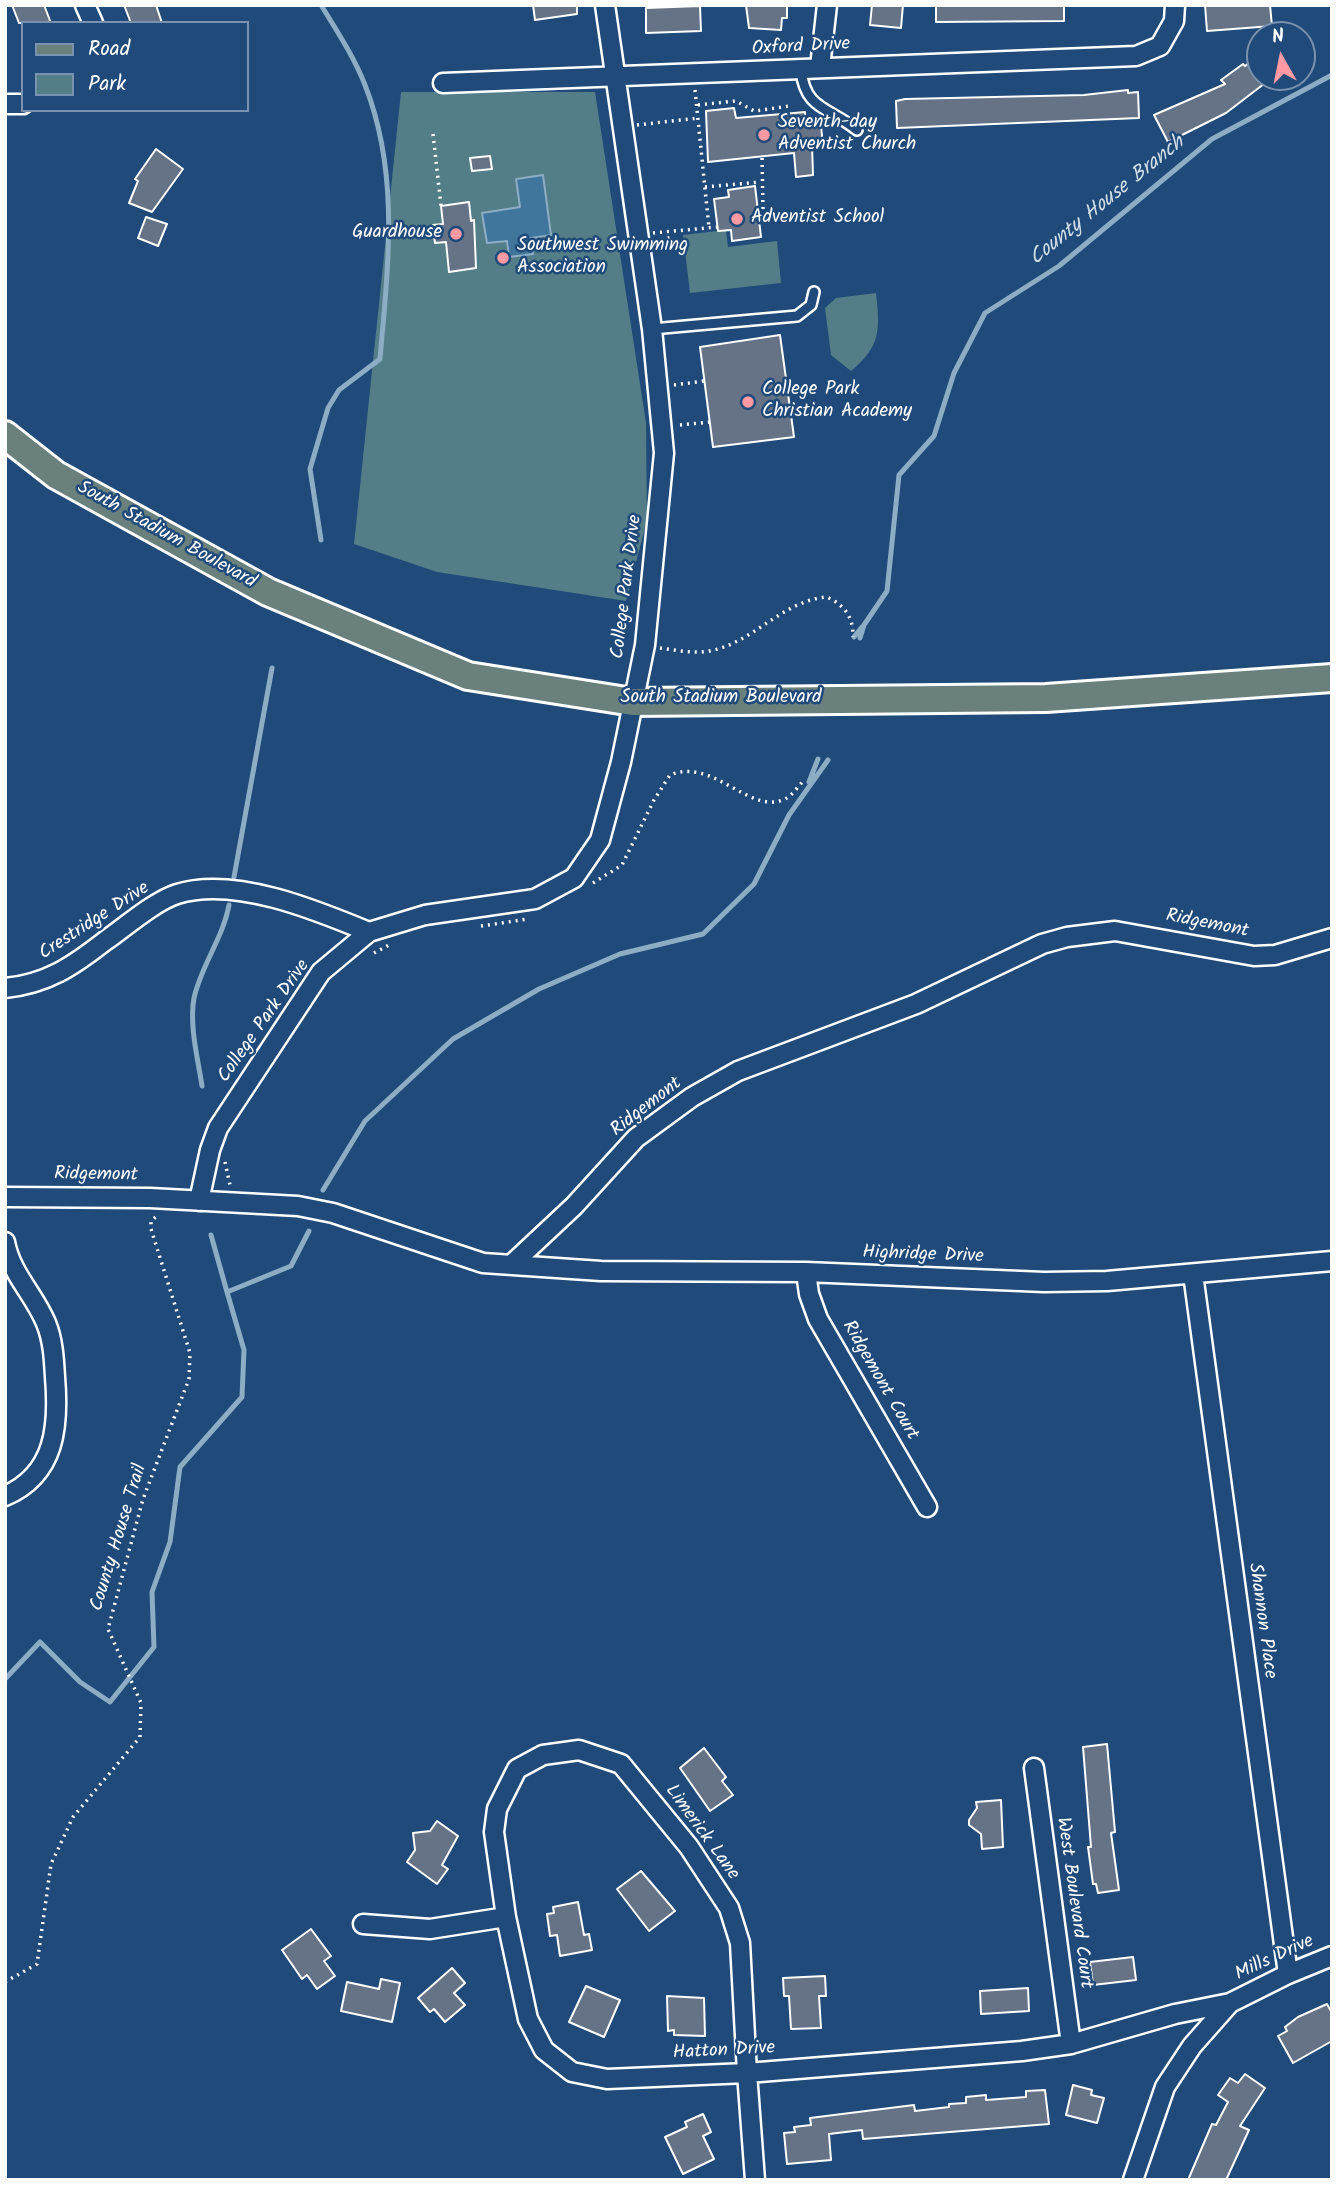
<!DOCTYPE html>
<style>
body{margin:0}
#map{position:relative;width:1337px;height:2185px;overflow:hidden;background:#1f4a7a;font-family:Kalam,sans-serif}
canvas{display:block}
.frame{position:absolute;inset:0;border:7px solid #fff;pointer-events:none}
.legend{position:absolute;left:21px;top:21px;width:228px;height:91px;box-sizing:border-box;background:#1f4a7a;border:2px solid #7992af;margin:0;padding:9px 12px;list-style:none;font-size:21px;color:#fff}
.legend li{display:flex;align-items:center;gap:14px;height:35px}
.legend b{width:35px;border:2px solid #7992af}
.north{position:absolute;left:1246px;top:21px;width:70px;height:70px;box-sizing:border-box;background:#1f4a7a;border:2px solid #7992af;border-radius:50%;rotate:351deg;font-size:19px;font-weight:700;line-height:28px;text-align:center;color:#fff}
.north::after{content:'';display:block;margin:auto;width:24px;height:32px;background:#ff9aa2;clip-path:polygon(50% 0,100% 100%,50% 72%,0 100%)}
</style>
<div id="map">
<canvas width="1337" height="2185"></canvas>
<div class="frame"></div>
<ul class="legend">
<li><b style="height:9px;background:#6a807d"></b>Road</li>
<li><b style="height:19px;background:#537e87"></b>Park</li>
</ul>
<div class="north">N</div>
</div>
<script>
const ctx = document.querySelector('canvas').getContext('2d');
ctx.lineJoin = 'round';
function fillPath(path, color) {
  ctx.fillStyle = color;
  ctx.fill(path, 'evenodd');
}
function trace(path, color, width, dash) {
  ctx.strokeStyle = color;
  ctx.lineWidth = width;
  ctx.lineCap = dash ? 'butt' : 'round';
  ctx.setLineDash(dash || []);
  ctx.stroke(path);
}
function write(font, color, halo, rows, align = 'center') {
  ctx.font = font + ' Kalam,sans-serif';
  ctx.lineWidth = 5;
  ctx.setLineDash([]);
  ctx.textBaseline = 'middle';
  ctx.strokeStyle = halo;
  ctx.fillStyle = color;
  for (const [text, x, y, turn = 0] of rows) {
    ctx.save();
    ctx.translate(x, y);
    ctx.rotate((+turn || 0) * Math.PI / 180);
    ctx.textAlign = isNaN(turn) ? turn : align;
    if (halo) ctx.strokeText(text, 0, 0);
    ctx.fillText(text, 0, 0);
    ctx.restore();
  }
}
const green = new Path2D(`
 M401,92H595L646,423L647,520L626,601L437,572L354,544Z
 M726,230L728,247L777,241L781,283L690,293L683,235Z
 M876,293C880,330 881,346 851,371L831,355L825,308L836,298Z`);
const water = new Path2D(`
 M543,175L551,235L531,238L533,254L509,257L507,241L487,243L482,213L520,207L516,179Z`);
const stream = new Path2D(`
 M321,540L310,469L328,408L339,390L380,359C388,266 400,174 365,85C354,57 337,31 321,5
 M854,637L862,627
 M860,638L864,625L887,591L899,475L934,436L954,373L985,313L1059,266L1212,139L1332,75
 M809,782L818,759
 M234,877L272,668
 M202,1086C198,1059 189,1026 194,998C201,966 223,938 229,905
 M323,1190L365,1121L453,1039L539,989L620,954L703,934L754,884L789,815L828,760
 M211,1235L227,1292
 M5,1679L40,1642L80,1682L110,1702L154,1647L152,1592L170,1542L180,1467L242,1397L244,1350L227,1292L291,1266L309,1231`);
const building = new Path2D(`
 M12,5H44L51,23H19Z
 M124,5H156L162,23H131Z
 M533,5H577V14L535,20Z
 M746,5H787V18H782L781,30L749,28Z
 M872,5H903L901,28L870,25Z
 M936,5H1064V21L936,22Z
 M1205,5H1270L1272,26L1207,31Z
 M700,6L701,31L646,33V8Z
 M1254,59L1260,66V77H1273L1226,113L1168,142L1154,115L1225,84L1221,80L1243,64L1245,66Z
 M1128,90V93L1138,92L1139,118L897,128L896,101L905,99L1084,95Z
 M734,108L736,118L805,112V120L820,118L823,144L812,145L813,175L796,177L794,153L708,162L706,111Z
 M156,149L183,169L152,212L129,203L138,181L135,179Z
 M490,156L492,169L472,171L470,158Z
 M755,186L761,237L732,241L731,230L718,231L714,199L729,197L728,190Z
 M469,202L471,221L474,220L476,268L449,272L446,242L435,243L433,225L443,224L441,206Z
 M146,217L167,224L158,246L138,238Z
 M780,335L794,437L713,447L700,347Z
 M1107,1744L1115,1832L1111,1833L1119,1890L1098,1893L1096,1884H1093L1088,1847H1091L1083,1747Z
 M704,1748L726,1777L722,1781L733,1795L710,1811L680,1768Z
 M1001,1800L1003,1847L982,1849L981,1834L969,1825V1820L977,1808L976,1802Z
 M437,1821L458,1836L442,1865L448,1869L437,1884L407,1862L415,1850L413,1833L430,1831Z
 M641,1871L675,1911L649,1931L617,1889Z
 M578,1902L584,1935L589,1934L592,1950L560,1956L557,1935L550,1936L547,1914L554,1913L553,1907Z
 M311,1929L331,1956L324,1961L335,1976L317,1989L307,1975L302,1979L282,1950Z
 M1133,1957L1136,1980L1093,1985L1090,1962Z
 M452,1968L465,1983L454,1993L465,2005L445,2022L434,2009L430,2012L418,1998Z
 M825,1976L826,1996H819L821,2028L791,2029L789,1996H784L783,1978Z
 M381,1979L400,1983L392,2022L341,2011L347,1982L379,1989Z
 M586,1986L620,2000L604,2037L569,2022Z
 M1028,1988L1029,2011L981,2014L980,1991Z
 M667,1996L704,1998L705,2036L674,2035V2030L668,2031Z
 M1327,2004L1332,2013V2041L1293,2063L1278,2036L1287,2031L1285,2027L1298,2017Z
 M1245,2074L1265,2088L1240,2126L1249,2130L1226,2180H1188L1212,2124L1216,2125L1228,2102L1218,2095L1230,2078L1238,2083Z
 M1073,2085L1092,2090L1091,2095L1104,2098L1097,2123L1066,2115Z
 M1045,2090L1049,2124L863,2139L862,2130L829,2134L831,2160L787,2164L784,2133L795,2132L794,2127L811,2125L810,2118L914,2105L915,2111L949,2107V2104L966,2103V2097L986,2095V2100L1026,2097V2091Z
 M703,2114L711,2132L703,2136L714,2159L683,2174L665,2137L687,2127L685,2122Z`);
const path = new Path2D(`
 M695,90L709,228
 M698,105L736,101L754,111L790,106
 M637,125L698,118
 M433,134L441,206
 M705,187L760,182
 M758,211H763L762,156
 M653,233L717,227
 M674,385L704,381
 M680,425L710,422
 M660,648C676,650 693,654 709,651C752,644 783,600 827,597C845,606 853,616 853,637
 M593,883L622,865L654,800L670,775C714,757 750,816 785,799C793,795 799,785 805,779
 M481,926L528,919
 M374,953L389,945
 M225,1162L230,1185
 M5,1982L37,1964L51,1864L73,1817L140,1737L141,1703L108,1629L143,1499L189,1379L190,1353L151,1229V1221L158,1215`);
const service = new Path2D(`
 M801,70C805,110 829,107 857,130
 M652,329L797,316L811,305L814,292`);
const minor = new Path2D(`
 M85,5L93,23
 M820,67L827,5
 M443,83L1136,56L1160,46L1174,21L1175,5
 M5,104H23
 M5,988C47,984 73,966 105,941C125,927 155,901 177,894C234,876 316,910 369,932
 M5,1197L150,1198L298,1206L333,1213L483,1263L601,1271L806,1272L1044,1282L1107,1281L1332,1261
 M199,1201L210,1150L218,1128L321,972L369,932L425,915L535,899L574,878L600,840L621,762L645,645L664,453L652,329L605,5
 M5,1242C11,1274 34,1294 46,1323C53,1340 54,1359 55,1377C59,1425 56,1474 5,1496
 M511,1265L574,1206L636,1138L692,1097L738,1071L916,1004L1042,944L1067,937L1115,931L1254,956L1275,955L1332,938
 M806,1272L809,1294L818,1319L927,1507
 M1193,1274L1288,1974
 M1034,1768L1071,2044
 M363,1924L430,1929L506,1917
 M755,2180L747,2073L740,1943L729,1908L689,1847L621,1764L579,1750L543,1755L517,1769L497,1809L494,1832L506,1917L528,2019L544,2050L572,2072L607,2079L747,2073L1022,2051L1071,2044L1175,2014L1230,2003
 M1133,2180L1165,2087L1192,2046L1230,2003L1288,1974L1332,1956`);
const primary = new Path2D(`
 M5,435L56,475L268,592L468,676L633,702L1046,698L1332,678`);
const markers = [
 [764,135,7,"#ff9aa2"],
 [737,219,7,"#ff9aa2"],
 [456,234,7,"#ff9aa2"],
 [503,258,7,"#ff9aa2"],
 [748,402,7,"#ff9aa2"]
];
const streetNames = [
 ["Oxford Drive",801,48,-3],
 ["South Stadium Boulevard",166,536,29],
 ["College Park Drive",628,587,-83],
 ["South Stadium Boulevard",721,699],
 ["Crestridge Drive",95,922,-33],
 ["Ridgemont",1207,925,11],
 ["College Park Drive",265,1022,-55],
 ["Ridgemont",647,1108,-38],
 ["Ridgemont",96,1176,1],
 ["Highridge Drive",923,1256,2],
 ["Ridgemont Court",879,1381,60],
 ["County House Trail",120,1538,-73],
 ["Shannon Place",1261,1621,82],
 ["Limerick Lane",701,1833,54],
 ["West Boulevard Court",1073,1903,82],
 ["Mills Drive",1275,1959,-25],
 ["Hatton Drive",724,2052,-3]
];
const poiNames = [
 ["Seventh-day",778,124],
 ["Adventist Church",778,146],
 ["Adventist School",751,219],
 ["Guardhouse",442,234,"right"],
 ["Southwest Swimming",517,247],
 ["Association",517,269],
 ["College Park",762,391],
 ["Christian Academy",762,413]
];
const waterNames = [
 ["County House Branch",1108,202,-39]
];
fillPath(green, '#537e87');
fillPath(water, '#40769c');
trace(water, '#8cadc4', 2);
trace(stream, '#8cadc4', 5);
fillPath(building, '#667286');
trace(building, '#fff', 2);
trace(service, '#fff', 14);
trace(minor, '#fff', 23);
trace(primary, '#fff', 32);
trace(path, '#fff', 3.5, [2, 5]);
trace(service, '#1f4a7a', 9);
trace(minor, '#1f4a7a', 18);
trace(primary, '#6a807d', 26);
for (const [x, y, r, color] of markers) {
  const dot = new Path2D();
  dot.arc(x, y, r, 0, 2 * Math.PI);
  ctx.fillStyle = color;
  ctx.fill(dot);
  trace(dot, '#1f4a7a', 2.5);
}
write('19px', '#fff', '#1f4a7a', streetNames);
write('19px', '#fff', '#1f4a7a', poiNames, 'left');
write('italic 21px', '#cfdde6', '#1f4a7a', waterNames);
</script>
